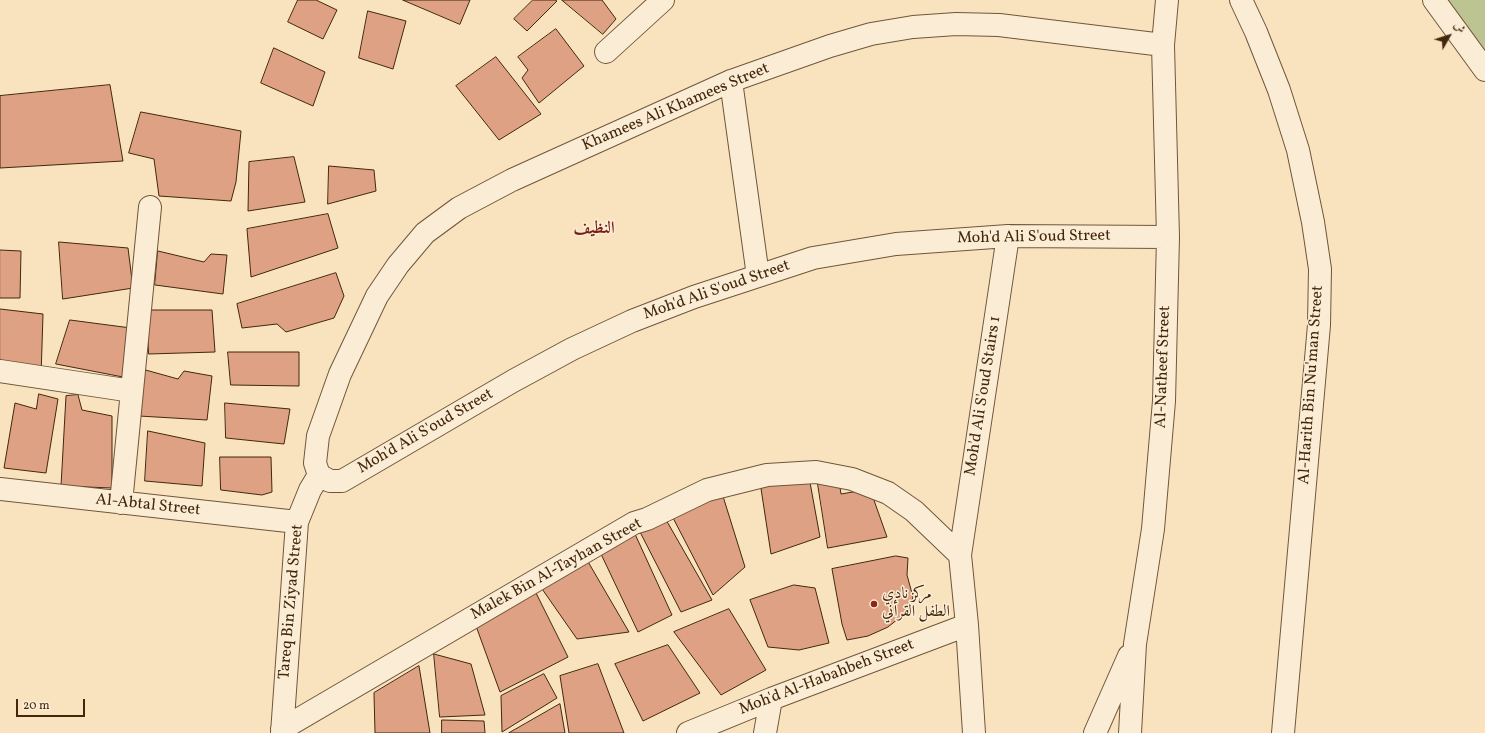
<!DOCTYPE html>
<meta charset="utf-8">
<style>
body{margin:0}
#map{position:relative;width:1485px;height:733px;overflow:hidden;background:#f9e3bf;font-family:Vollkorn,Amiri,serif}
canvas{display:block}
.north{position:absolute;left:1429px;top:16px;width:40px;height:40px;-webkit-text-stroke:3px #fbedd5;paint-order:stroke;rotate:51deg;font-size:11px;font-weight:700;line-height:16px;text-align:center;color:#43270c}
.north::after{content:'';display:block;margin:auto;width:14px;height:18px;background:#43270c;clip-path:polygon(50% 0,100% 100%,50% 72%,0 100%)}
.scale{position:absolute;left:16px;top:699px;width:69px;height:18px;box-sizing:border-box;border:2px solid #43270c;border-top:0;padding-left:5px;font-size:12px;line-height:14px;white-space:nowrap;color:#43270c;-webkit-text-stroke:3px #fbedd5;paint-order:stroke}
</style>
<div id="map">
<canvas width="1485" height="733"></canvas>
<div class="north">ش</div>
<div class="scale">20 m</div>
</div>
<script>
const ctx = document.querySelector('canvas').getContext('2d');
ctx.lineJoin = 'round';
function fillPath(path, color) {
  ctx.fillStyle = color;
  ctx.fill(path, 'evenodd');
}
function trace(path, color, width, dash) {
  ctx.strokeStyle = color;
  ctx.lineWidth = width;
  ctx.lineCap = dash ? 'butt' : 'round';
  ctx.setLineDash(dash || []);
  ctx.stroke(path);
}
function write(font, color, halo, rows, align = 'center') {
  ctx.font = font + ' Vollkorn,Amiri,serif';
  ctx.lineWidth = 3;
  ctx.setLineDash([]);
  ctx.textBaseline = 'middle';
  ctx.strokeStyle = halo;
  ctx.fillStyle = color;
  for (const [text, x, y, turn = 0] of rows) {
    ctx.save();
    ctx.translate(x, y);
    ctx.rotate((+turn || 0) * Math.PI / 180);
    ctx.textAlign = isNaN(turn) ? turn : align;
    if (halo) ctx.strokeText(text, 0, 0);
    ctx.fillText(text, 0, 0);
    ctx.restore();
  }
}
const green = new Path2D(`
 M1447,0H1485V52Z`);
const building = new Path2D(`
 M298,0H316L337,10L323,39L288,22Z
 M403,0H470L460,24Z
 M533,0H555L557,1L527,31L514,19Z
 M562,0H602L616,19L603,34Z
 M368,11L406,21L393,69L359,58Z
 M556,29L584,66L539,103L522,78L528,70L518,57Z
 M274,48L325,72L313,106L261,83Z
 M496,57L541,114L499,140L456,86Z
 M110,85L123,161L0,168V96Z
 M141,112L241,131L236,182L231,201L159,196L154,159L129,153Z
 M294,157L305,202L248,211L249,162Z
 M329,166L374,170L376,191L328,204Z
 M328,214L338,248L251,277L247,229Z
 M59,242L128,248L133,288L63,299Z
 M0,250L21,251L20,298H0Z
 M158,251L204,262L211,254L227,255L223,294L155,285Z
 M336,273L344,296L334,318L286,332L277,324L242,328L237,304Z
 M0,309L43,314L41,377L0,363Z
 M147,310H212L215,352L149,354Z
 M70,320L131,328L128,378L56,364Z
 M228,352H299V386L231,385Z
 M142,369L178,379L184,371L212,376L207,420L139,416Z
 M39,394L58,399L46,473L4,468L15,403L36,409Z
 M78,395L82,410L112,416V488L61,486L66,396Z
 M225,403L290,409L284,444L226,438Z
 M148,431L205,443L202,486L145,481Z
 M220,457H271L272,492L262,495L221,490Z
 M809,477L820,537L771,554L760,482Z
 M817,478L839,481L841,494L870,489L887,537L828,548Z
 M722,493L745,567L713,595L671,514Z
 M665,518L712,600L681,612L640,532Z
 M635,534L672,615L638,632L601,554Z
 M896,556L908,558L907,575L913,597L908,611L888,627L868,636L847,640L842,624L832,569Z
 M587,560L629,632L577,639L540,586Z
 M794,585L815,588L829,643L799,650L768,647L750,600Z
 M534,589L568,657L500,692L476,626Z
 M729,609L766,670L721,695L674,632Z
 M668,645L700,693L643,721L615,664Z
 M434,654L471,664L485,715L440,717Z
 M598,664L624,733H569L560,676Z
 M419,666L430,733H375L374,693Z
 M544,674L557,698L502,732L501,696Z
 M560,704L565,733H509Z
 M442,720L484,721L485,733H442Z`);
const minor = new Path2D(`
 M1241,0L1256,32L1279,90L1298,150L1313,222L1320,269L1319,325L1283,733
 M1434,0L1485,70
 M1163,45L999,25L956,24L913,27L871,34L830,46L731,81L512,180L459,208L425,233L398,265L377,296L340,374L318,436L315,463L319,475L330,481H342L513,381L572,349L632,321L694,297L813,258L896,244L1008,236L1168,237
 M606,52L663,0
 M731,81L758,276
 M0,371L132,391
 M0,489L297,522
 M121,503L150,207
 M282,729L634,523L647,519L707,490L767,475L816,472L852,479L888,493L914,511L960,555
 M282,733L297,522L310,490L319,475
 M688,733L771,699L967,625
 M765,733L771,699
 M974,733L967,625L960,555L1008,236
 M1095,733L1129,656
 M1130,733L1135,644L1153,529L1164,401L1168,237L1163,45L1167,0`);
const markers = [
 [874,604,4,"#8f2418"]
];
const streetNames = [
 ["Khamees Ali Khamees Street",676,108,-23],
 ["Moh'd Ali S'oud Street",1034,238,-1],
 ["Moh'd Ali S'oud Street",717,291,-19],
 ["Al-Natheef Street",1164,367,-88],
 ["Al-Harith Bin Nu'man Street",1312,385,-86],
 ["Moh'd Ali S'oud Stairs 1",984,396,-81],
 ["Moh'd Ali S'oud Street",426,432,-30],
 ["Al-Abtal Street",148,506,6],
 ["Malek Bin Al-Tayhan Street",557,570,-29],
 ["Tareq Bin Ziyad Street",292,602,-85],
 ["Moh'd Al-Habahbeh Street",827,678,-21]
];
const poiNames = [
 ["مركز نادي",882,595],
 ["الطفل القرأني",882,613]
];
const neighbourhoodNames = [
 ["النظيف",594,230]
];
fillPath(green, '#bcc492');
fillPath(building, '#dea183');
trace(building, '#43270c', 1);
trace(minor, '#705639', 24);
trace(minor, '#fbedd5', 22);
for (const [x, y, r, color] of markers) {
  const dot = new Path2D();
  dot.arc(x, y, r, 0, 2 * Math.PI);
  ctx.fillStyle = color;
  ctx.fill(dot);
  trace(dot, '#fbedd5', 1.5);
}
write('16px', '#43270c', '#fbedd5', streetNames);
write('16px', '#43270c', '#fbedd5', poiNames, 'left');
write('bold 17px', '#7a1f14', '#fbedd5', neighbourhoodNames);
</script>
